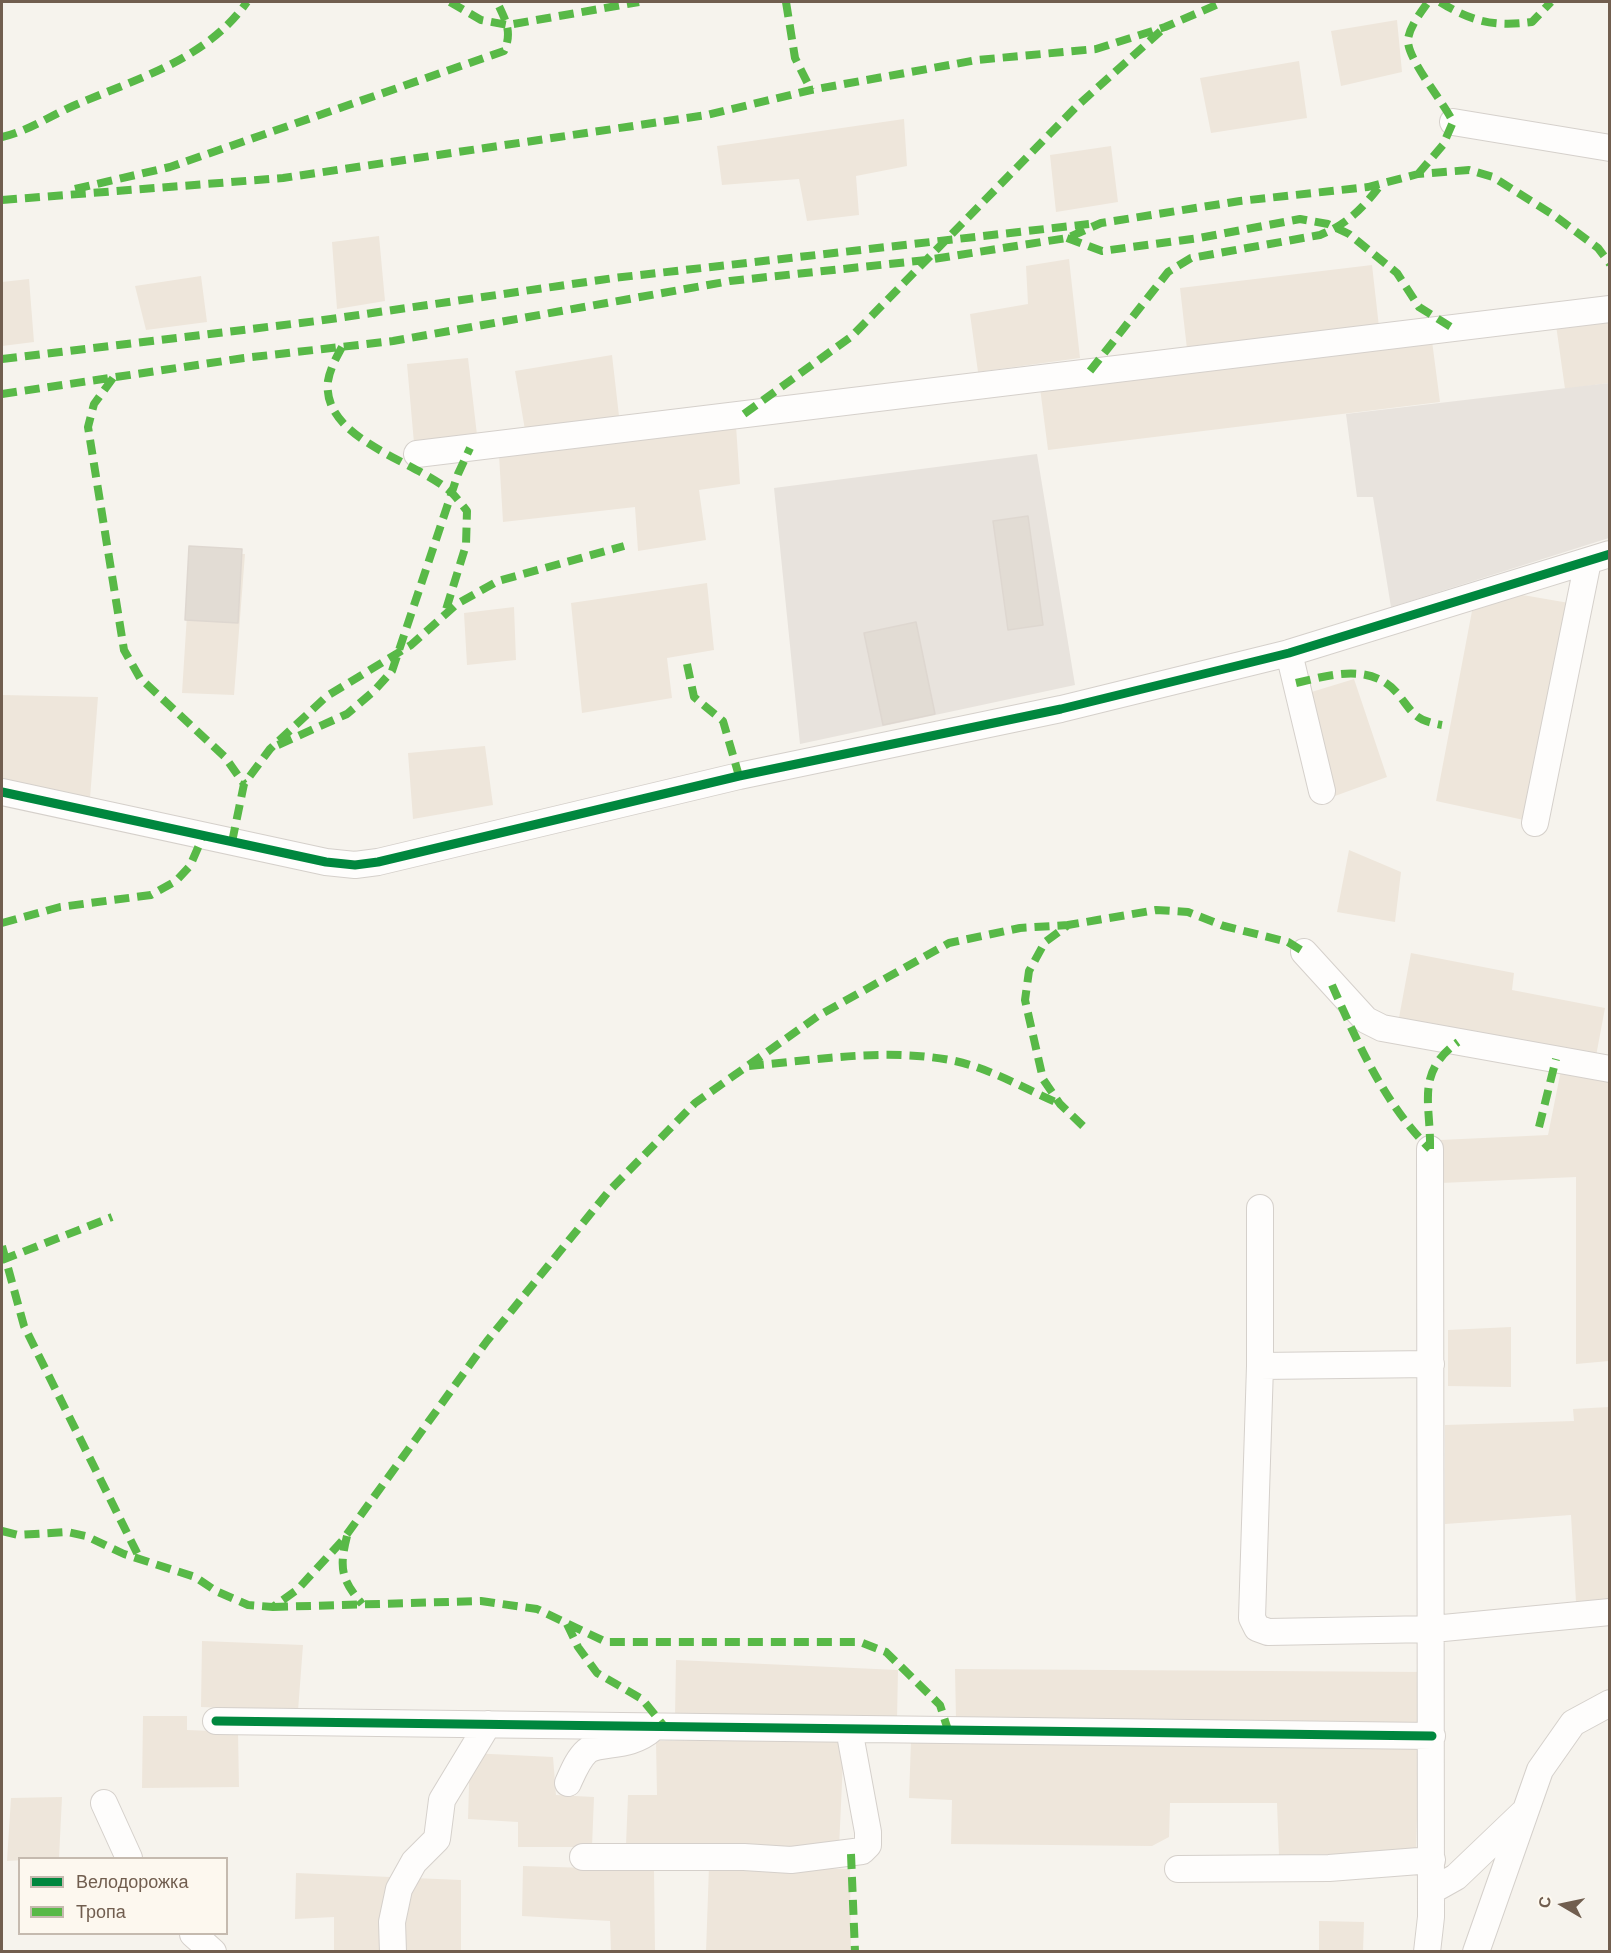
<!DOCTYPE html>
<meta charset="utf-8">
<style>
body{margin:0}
#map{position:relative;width:1611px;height:1953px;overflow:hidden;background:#f6f3ed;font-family:Arial,sans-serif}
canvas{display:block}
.frame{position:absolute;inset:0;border:3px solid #715e4f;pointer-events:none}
.legend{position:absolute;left:18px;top:1857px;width:210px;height:78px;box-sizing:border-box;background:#fdf8ef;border:2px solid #c5baaf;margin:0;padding:8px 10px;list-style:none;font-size:18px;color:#715e4f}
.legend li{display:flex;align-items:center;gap:12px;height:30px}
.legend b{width:30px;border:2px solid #c5baaf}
.north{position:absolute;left:1533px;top:1875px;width:60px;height:60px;-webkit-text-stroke:4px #fdf8ef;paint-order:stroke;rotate:279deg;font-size:16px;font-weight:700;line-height:24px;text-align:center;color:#715e4f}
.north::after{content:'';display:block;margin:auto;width:21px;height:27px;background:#715e4f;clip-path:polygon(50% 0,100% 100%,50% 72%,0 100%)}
</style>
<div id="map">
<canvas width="1611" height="1953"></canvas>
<div class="frame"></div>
<ul class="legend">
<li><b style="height:8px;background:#00873e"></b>Велодорожка</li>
<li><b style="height:8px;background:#58b947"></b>Тропа</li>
</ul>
<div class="north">С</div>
</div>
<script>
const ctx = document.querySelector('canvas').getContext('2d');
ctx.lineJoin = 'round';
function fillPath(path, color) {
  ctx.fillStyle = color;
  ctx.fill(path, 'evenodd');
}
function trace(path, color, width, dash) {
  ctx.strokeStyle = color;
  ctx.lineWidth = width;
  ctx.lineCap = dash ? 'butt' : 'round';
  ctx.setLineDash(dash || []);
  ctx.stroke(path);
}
const residential = new Path2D(`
 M1397,20L1402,72L1341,86L1331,31Z
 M1299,61L1307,118L1211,133L1200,78Z
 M904,119L907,166L856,176L859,215L807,221L799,179L722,185L717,146Z
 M1111,146L1118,202L1056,212L1050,155Z
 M379,236L385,301L337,309L332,242Z
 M1069,259L1080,358L978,372L970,314L1028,304L1026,266Z
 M1372,265L1379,327L1187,349L1180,288Z
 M201,276L207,322L146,330L135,286Z
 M29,279L34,342L2,346V282Z
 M1609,319V383L1565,389L1556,325Z
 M1432,341L1440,402L1048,450L1040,388Z
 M612,355L619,416L525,430L515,371Z
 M468,358L477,435L414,443L407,364Z
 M736,426L740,484L699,490L706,540L638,551L635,507L503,522L499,455Z
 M191,552L245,554L234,695L182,693Z
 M707,583L714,650L667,658L672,698L582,713L571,603Z
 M1517,594L1569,603L1524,820L1436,801L1472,611Z
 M514,607L516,660L467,665L464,613Z
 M1354,679L1387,777L1335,796L1305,694Z
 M2,695L98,697L90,798L2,781Z
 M485,746L493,805L413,819L408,753Z
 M1349,850L1401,872L1395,922L1337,912Z
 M1411,953L1514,973L1512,990L1605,1008L1596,1056L1398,1023Z
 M1561,1070L1609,1079V1361L1576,1364V1177L1441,1183L1440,1140L1548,1135Z
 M1511,1327V1387L1448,1386V1330Z
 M1609,1407V1600L1576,1602L1571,1515L1445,1524V1425L1574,1421L1573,1409Z
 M202,1641L303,1645L298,1711L201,1707Z
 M676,1660L898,1670L897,1720L675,1716Z
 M955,1669L1425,1672L1422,1727L956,1720Z
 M143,1716H187V1730L238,1732L239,1787L142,1788Z
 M844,1739L839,1848L626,1845L628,1795H657L656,1741Z
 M911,1741L1419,1749L1416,1853L1279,1855L1277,1803H1170L1169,1837L1152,1846L951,1844L952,1800L909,1798Z
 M470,1753L553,1757L556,1795L594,1797L592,1847H518V1822L468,1819Z
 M62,1797L59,1858L7,1861L11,1798Z
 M523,1866L654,1870L655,1951H611L610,1921L522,1916Z
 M709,1866L850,1869L851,1951L706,1952Z
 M296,1873L461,1880V1951H334V1917L295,1919Z
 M1319,1921L1364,1922L1363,1951H1319Z`);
const industrial = new Path2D(`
 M1609,383V538L1391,607L1373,497H1357L1346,414Z
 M1037,454L1075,685L800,744L774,488Z`);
const building = new Path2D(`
 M1028,516L1043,625L1008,630L993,521Z
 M189,546L242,549L238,623L185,620Z
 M916,622L935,714L883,725L864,633Z`);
const minor = new Path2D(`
 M1453,122L1610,148
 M417,454L1610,309
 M1289,653L1322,791
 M2,792L326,862L355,865L378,862L739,776L1061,709L1289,653L1610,554
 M1535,823L1588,561
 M1304,952L1366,1020L1382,1028L1610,1069
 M1260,1208V1366L1252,1618L1257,1628L1268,1632L1433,1629L1610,1612
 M1260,1366L1431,1364
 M216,1721L1432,1736
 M568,1783C573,1772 578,1759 587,1751C600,1741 630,1749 652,1729
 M104,1803L129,1858
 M583,1857H744L791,1860L862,1851L868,1845V1832L849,1729
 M1178,1869L1329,1868L1432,1860
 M1431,1891L1456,1877L1523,1813
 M193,1934L213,1952
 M393,1952L392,1922L399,1889L414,1862L437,1839L442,1800L488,1724
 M1427,1952L1431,1917L1430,1149
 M1476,1952L1540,1770L1573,1723L1610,1703`);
const quiet = new Path2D(`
 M450,2L481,20L508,25L639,2
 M786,2L795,58L811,90
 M1440,2C1472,22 1495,27 1532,22L1551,2
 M2,137C26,132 50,116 73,106C137,78 205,61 247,2
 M1418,174L1443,145L1453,122C1443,101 1406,58 1408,39C1410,26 1421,12 1428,2
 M75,189L170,167L504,51C513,32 505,19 497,2
 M2,200L283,178L707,115L811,90L977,60L1096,49L1165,27L1223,2
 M1067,238L1102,251L1199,238L1300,219L1328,224L1349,234L1397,273L1419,307L1451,327
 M342,347C336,358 330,369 328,381C321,440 418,461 452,493C457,498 462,505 467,511L466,545L444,616
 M2,359L317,321L614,278L1089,224
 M1090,371L1168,272L1191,258L1320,235C1348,224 1364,207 1382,183
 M113,378L94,404L88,427L124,650L140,678L225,757L244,784
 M2,394L244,358L393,341L730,281L927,260L1067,238L1101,223L1240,201L1368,187L1418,174L1469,170L1493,177L1555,216L1598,248L1610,264
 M744,414L852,336L1077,106L1163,29
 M687,664L694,697L723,721L739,776
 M1296,683C1330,675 1371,662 1398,694C1414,714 1414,720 1442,725
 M278,745L347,714L374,691L392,671L458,474L470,448
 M232,842L244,784L270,749L327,696L411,645L457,604L498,581L624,546
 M2,923L60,907L151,895L176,881L190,866L203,836
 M1332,985C1358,1044 1384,1103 1430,1149
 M749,1066C815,1060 884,1048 950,1060C988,1067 1025,1089 1060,1104
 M1083,1126L1060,1104L1043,1079L1025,1000L1029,971L1045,942L1068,925L1156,910L1188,912L1224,926L1288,942L1304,952
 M1539,1127L1556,1059
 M1430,1149C1431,1103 1415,1073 1458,1042
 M2,1246L24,1326L140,1559
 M2,1260L112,1217
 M2,1531L18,1535L67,1532L86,1536L124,1554L195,1577L216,1591L248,1605L273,1607L298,1589L342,1541L487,1341L609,1191L695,1103L818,1016L949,943L1020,928L1068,925
 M347,1536C339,1568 341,1579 362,1604
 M273,1607L481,1601L537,1609L606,1642H860L886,1652L940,1705L948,1730
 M567,1624L578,1647L597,1673L642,1699L664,1726
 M851,1854L855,1952`);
const cycleway = new Path2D(`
 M2,792L326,862L355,865L378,862L739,776L1061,709L1289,653L1610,554
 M216,1721L1432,1736`);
fillPath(residential, '#eee6db');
fillPath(industrial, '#e8e3dd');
fillPath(building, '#e2dcd4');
trace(building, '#ded7d0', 1.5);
trace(minor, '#d5d0cb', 28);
trace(minor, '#fefdfc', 26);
trace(quiet, '#58b947', 8, [15, 8]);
trace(cycleway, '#00873e', 9);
</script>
